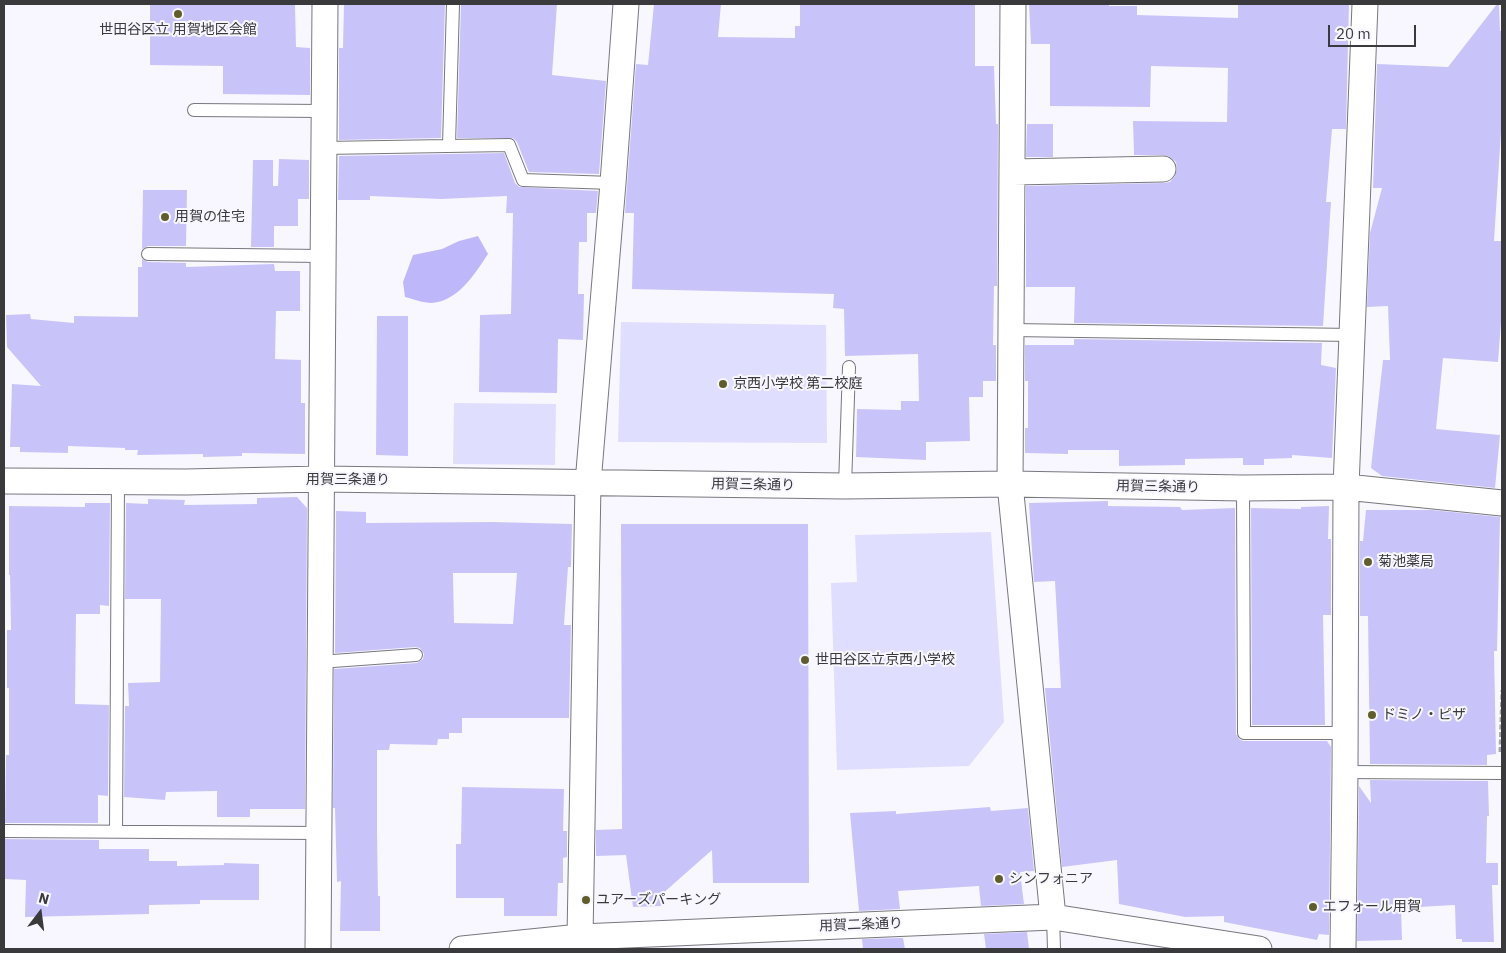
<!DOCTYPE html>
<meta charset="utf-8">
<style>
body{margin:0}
#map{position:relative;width:1506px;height:953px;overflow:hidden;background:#f8f7ff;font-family:"IBM Plex Sans",sans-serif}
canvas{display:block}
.frame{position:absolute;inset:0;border:5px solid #3a3a3d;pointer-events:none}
.north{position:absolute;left:15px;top:888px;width:50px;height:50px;-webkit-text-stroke:4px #f8f7ff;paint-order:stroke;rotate:15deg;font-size:14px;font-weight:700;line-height:20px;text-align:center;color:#3a3a3d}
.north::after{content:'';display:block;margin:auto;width:18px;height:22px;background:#3a3a3d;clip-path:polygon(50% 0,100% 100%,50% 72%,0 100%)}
.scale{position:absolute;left:1328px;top:25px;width:88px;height:22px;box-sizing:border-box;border:2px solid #3a3a3d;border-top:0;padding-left:6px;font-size:15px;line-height:18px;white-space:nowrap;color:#3a3a3d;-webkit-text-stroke:4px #f8f7ff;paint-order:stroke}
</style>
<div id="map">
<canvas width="1506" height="953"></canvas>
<div class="frame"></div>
<div class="north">N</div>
<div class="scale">20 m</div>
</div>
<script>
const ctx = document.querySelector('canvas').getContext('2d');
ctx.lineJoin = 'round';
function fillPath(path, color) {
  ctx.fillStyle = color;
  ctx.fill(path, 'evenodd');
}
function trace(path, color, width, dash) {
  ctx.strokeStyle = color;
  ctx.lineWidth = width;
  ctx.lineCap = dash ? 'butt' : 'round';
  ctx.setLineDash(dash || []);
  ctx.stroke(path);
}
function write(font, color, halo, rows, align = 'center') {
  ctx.font = font + ' "IBM Plex Sans","Noto Sans JP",sans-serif';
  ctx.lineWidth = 4;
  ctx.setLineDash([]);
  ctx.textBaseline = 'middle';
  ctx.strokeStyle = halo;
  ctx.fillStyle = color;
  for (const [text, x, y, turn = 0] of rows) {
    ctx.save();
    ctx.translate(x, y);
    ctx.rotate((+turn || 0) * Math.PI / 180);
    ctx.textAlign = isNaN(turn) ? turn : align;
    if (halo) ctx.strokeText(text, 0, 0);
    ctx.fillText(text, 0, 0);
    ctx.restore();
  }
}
const green = new Path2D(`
 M621,322L826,325L827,443L618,442Z
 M454,403L556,404L555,465L453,464Z
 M991,532L1004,722L969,766L837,770L831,583L857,582L855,535Z`);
const forest = new Path2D(`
 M478,236L488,254C475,274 458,301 432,303C423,303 413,299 405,297L403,282L413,255L442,249L459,241Z`);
const building = new Path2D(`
 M150,4H295L296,47L310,48V95L223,94V66L150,65Z
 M344,4H445L441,138L339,140V48H343Z
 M461,4H557L552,75L606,81L599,174L529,172L517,142L513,138H457Z
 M654,4H721L718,37L795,38V26H800V4H975V66H994L996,124H998L997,286H994L993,345H996V381H983V397H969L970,441L926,442V460L856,457L857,409L901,410V401H919L918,354L845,356L844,309L833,308L834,294L632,289L634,213H625L636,64L648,65Z
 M1029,4H1109V6H1137V15L1238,18V4H1349L1346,129H1332L1326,202H1331L1323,326L1074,323L1075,287H1026V186L1163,183L1170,182L1175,176L1177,169L1176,162L1170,157L1163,155H1134L1133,121L1227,122L1228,68L1151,66L1150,107L1050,106V44H1031Z
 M1497,4H1499L1500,31H1502V116L1494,241H1502V308L1498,362L1443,358L1436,429L1500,435L1495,488L1382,476L1371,468L1383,360H1390L1388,306L1367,307L1370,233L1382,188H1373L1377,64L1448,67Z
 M1027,124H1053V157H1026Z
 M504,153L515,183L519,187L598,191L596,213H587V242H579L578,294H584L583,340L558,339L557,393L479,392L480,315L511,314L513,213H506L507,196L441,199L370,196V200H338L339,156Z
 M279,159L309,160V199H298V226H274V247H251L253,160H273V186H278Z
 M143,190H187L186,246H148L142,249Z
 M142,259L148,262L186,263V267L274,264L275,271H300V311H276L275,359L301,360V403H305V454L242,453V456L203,457V454L137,455L138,450H125V448L68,446V453L20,452V447H10L12,384L41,386L7,347L6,315L30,314L31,319L74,323V316L138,317V267H142Z
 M377,316H408V456L376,455Z
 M1074,339L1322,343L1321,365L1336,368L1332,458L1292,455V458L1264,459V465H1243V458L1185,459V465L1119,466V450H1068V454L1025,453V428H1028V381H1025V345H1074Z
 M297,497L307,508L305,809H250V817H217V791L166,792L165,800L124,797L125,706H129L128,683L160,682L161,599H125L126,503L148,504V499L185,500L184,505L257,504V498Z
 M1108,501V506L1180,507L1182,510L1235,508L1236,734L1240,740L1244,741H1327L1331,747L1329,935L1319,934L1317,940L1224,922V916L1185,917L1119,904L1117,860L1062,867L1045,688H1061L1055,581L1034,582L1029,503Z
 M85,503H110L109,606L100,605V614H76L75,704L109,705L108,796L98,795V823H5L6,755H9V688H7V630H11L10,575H9V506L85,507Z
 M1329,506L1328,539H1331V615H1323L1325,725H1252L1251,508L1301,509V507Z
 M1366,510H1432L1500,517L1497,651H1494L1496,754L1487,755V765L1370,764L1368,616H1360V541H1363Z
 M336,511L366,512V523L492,522L572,524L571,567H568L564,625H571L569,718H462V733H449V739H438L437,745L390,744L389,750H377V832L378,896H380V931H340L341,881L337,882L335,808H333L334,669L417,663L423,659L424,654L420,648L415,647L335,653ZM453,573H517L513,624L454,623Z
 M621,524H808L809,883H713L712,850L661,895V906L633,907L626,855L596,856V830L622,829Z
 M1370,780L1488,781L1489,816H1487L1486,863H1498V885H1492L1494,942H1462V939H1456L1455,905L1401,908L1402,940L1357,941L1359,786L1371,803Z
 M462,787L564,789L563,831H567V857L563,858V883H558L557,916H504V898H456V844H461Z
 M990,807L991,811L1028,808L1034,871L1020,872L1024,904L981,906L979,886L898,891L900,909L859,911L850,813L896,811V814Z
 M5,839L99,840V849H149V861H177V866L224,865V863L259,864V900H200V904L149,905V914L25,917L26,880L5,879Z
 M1027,932L1029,949H986L984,934Z
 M903,938L905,949H863L862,939Z`);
const path = new Path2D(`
 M1500,752L1502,690`);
const service = new Path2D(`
 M194,110L323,111
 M449,145L453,4
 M323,148L509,145L523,180L613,183
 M148,254L322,256
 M1012,330L1352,335
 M845,486L849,367
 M1243,488L1244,733H1346
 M319,662L416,655
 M1345,772L1502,773
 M4,831L318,833
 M116,831L118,482
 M1053,917L1054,949`);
const minor = new Path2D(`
 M1013,4L1010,484L1053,917
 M1013,172L1163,169
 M4,481L186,482L320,479L845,486L1010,484L1243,488L1346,487L1502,503
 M580,937L588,483L613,183L626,4
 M318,949L325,4
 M462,949L580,937L1053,917L1259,949
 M1343,949L1345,772L1346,487L1365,4`);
const markers = [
 [178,14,5,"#5f5e2b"],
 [165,217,5,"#5f5e2b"],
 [723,384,5,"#5f5e2b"],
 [1368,562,5,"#5f5e2b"],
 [805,660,5,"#5f5e2b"],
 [1372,715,5,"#5f5e2b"],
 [999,879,5,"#5f5e2b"],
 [586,900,5,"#5f5e2b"],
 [1313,907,5,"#5f5e2b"]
];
const poiNames = [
 ["世田谷区立 用賀地区会館",178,30,"center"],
 ["用賀の住宅",175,217],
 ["京西小学校 第二校庭",733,384],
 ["菊池薬局",1378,562],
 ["世田谷区立京西小学校",815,660],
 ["ドミノ・ピザ",1382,715],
 ["シンフォニア",1009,879],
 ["ユアーズパーキング",596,900],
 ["エフォール用賀",1323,907]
];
const streetNames = [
 ["用賀三条通り",348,480],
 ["用賀三条通り",753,485,1],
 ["用賀三条通り",1158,487,1],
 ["用賀二条通り",861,925,-2]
];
fillPath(green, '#e0defe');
fillPath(forest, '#beb8fa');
fillPath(building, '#c8c4f9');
trace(service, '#77777e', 14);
trace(minor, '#77777e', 27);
trace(path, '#a7a6ac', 3, [5, 2.5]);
trace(service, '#fff', 12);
trace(minor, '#fff', 25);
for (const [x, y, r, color] of markers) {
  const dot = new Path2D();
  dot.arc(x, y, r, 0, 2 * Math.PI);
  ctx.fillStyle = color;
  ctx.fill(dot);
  trace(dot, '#f8f7ff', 2);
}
write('14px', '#3a3a3d', '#f8f7ff', poiNames, 'left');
write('14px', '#3a3a3d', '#f8f7ff', streetNames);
</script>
